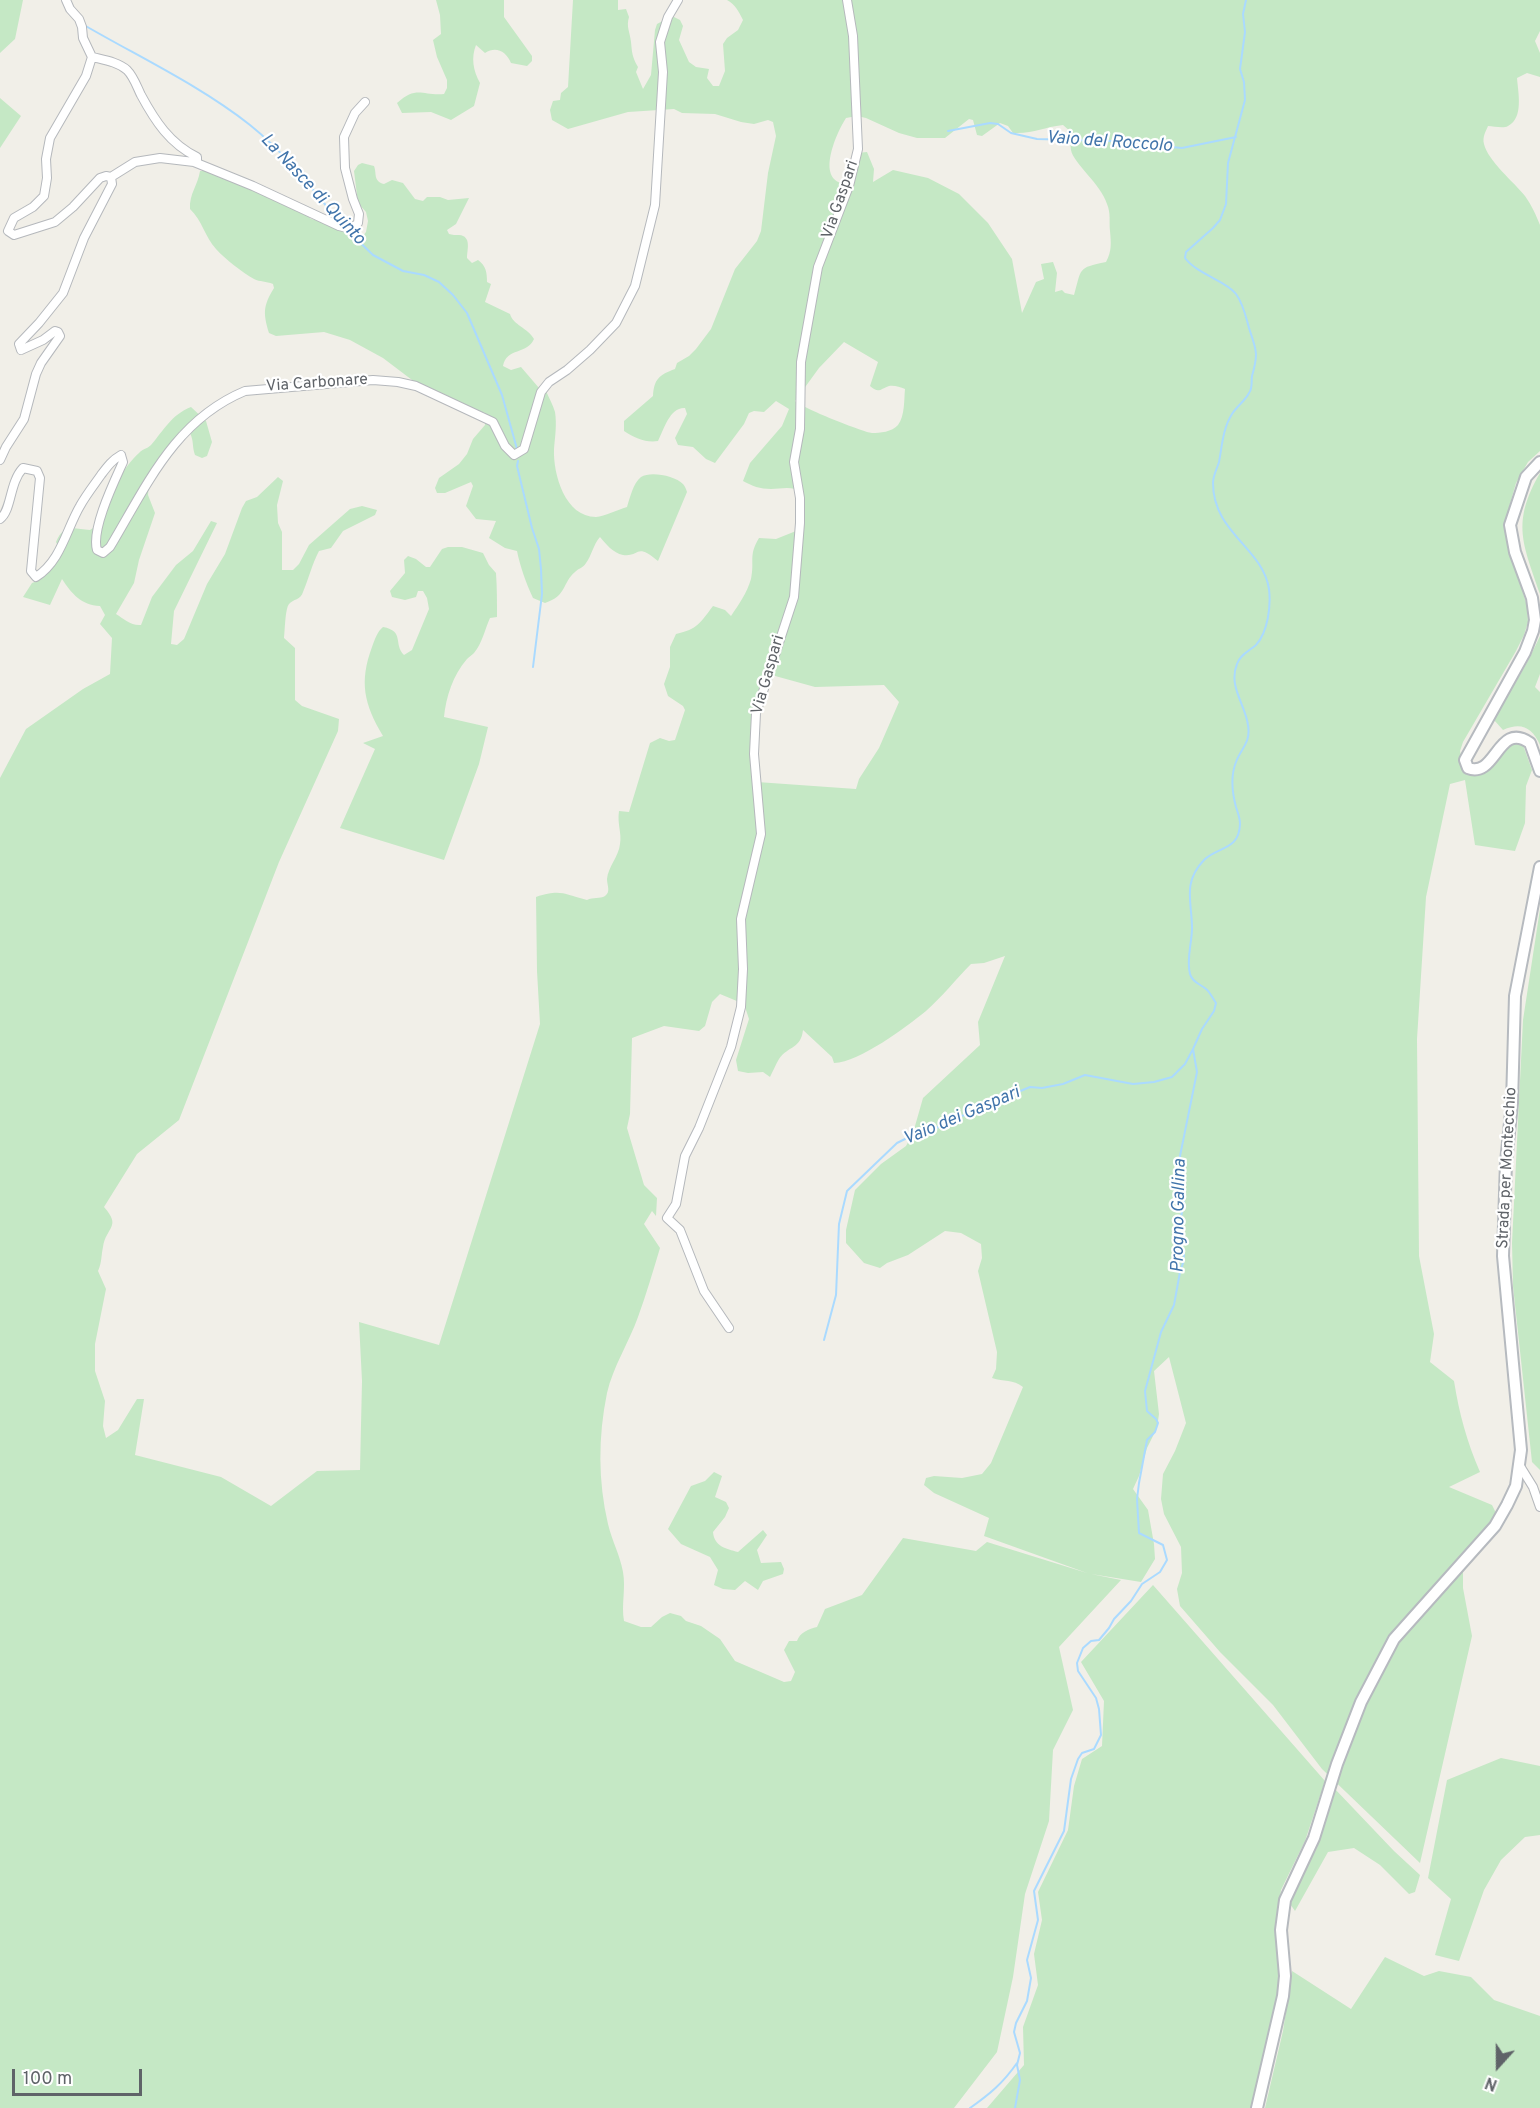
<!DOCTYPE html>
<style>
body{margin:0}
#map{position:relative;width:1540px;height:2108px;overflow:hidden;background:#f1efe8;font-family:Overpass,sans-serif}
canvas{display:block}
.north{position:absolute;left:1468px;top:2036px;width:60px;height:60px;-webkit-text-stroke:4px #fff;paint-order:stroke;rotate:201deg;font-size:16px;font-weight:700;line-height:24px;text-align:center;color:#5f6368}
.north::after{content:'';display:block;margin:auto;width:21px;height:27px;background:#5f6368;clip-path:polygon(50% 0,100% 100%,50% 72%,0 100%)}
.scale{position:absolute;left:12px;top:2069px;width:130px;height:27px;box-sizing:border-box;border:3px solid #5f6368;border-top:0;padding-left:8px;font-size:18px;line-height:21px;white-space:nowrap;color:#5f6368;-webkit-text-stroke:4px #fff;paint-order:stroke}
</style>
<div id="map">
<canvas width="1540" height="2108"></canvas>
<div class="north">N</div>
<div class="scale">100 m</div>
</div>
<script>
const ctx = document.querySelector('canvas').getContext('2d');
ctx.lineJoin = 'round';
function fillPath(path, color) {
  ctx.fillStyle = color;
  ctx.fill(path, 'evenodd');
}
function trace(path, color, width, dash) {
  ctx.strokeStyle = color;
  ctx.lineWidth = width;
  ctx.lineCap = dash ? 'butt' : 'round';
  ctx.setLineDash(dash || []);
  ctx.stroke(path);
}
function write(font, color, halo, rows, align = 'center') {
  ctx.font = font + ' Overpass,sans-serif';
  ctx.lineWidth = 4.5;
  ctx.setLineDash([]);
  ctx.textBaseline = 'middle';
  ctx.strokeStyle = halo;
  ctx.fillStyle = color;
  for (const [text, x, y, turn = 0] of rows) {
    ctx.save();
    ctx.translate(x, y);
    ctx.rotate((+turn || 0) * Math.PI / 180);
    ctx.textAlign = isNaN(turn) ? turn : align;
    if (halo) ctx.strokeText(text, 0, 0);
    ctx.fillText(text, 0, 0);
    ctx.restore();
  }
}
const green = new Path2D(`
 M0,0H23L15,39L0,53Z
 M436,0H504V17L532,56V61L527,66L511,63C506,51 496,46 485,53L476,45C471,58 473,70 480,83L474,106L451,120L431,112L402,113L397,103C417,85 422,96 444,94L447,88V80L437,57L433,40L441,34L440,15Z
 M573,0H618V10L626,9L629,17C626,27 630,32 631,42C632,52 632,57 638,67L636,72L643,89L651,75L655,30L657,24L672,16L680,20L683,26L679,40L689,62L696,67L709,69L707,78L713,86H719L725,71L723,44L727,38L738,30L743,20C739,12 735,4 727,0H1540V31L1535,41L1540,53V77L1527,73L1517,78C1518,92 1524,118 1508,126C1503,129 1494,126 1488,126C1486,131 1482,137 1484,144C1488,161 1514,182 1525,196C1532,206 1536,215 1540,225V451L1528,462L1516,483L1506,518V536L1527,606L1528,622L1524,635L1516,651L1463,742L1460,751L1463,765L1494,763L1512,744L1516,742L1523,745L1532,770L1526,786L1525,823L1515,851L1475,845L1465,780L1450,784L1426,897L1417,1039L1419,1256L1434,1334L1430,1362L1454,1381C1459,1413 1467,1442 1480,1472L1449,1487L1492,1505L1499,1519L1463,1564V1588L1472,1636L1420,1863L1322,1769L1273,1705L1220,1652L1180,1606L1177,1589L1182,1573L1181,1547L1164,1514L1161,1499L1163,1474L1175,1451L1186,1423L1169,1357L1154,1371L1159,1414L1157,1428L1147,1448L1139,1476L1133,1489L1148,1510L1154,1544L1155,1559L1141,1582L1091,1574L1121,1580L1059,1647L1073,1710L1053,1750L1049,1821L1025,1894L1013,1977L997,2052L954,2108H0V778L26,729L83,689L110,674L112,638L100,624L105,615L100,606C81,605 72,594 62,579L50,605L23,597L32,583L40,580L48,573L59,548L56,542C64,523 74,529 90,530C110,518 110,498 119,479C123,471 132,459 139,453C142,449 147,449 151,445C164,430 171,415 191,407L206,421L212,442L207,456L202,458L195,455C192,447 194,441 190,433L180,431L149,482L148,495L155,513L139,560L134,583L116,614C124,619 131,626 141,625L152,597L176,565L193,551L211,521L217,523L174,611L171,644L177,645L184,639L207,584L225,554L242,508L246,501L257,497L278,477L283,481L277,505L278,523L282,532V570H293L299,564L309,545L350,509L362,506L377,510L375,515L343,531L331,548L319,551C312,564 309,578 303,592C301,600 293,599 289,604C285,609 285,631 284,638L295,648V700L302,706L339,719L338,731L279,862L179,1120L137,1154L104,1207C122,1227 106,1227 103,1247C101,1256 102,1262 98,1271L106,1289L95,1344V1371L105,1401L103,1426L106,1438L118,1430L137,1399H144L135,1455L221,1477L271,1506L317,1471L360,1470L362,1381L359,1322L439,1345L540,1024L537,971L536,897C561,889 563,894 587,900C593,897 600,899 605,896C611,892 607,885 607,879C608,867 619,856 620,844C622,833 617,824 619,811L629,812L650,743L660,738L669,741L675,740L685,710L683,706L668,696L664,684L670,667V647L676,634C698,629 700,623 713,606L725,610L731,616C739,604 747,593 751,579C755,561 748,556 759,538L776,539L801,529L795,489C787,487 779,489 771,489C760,489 752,486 743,481L750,463L782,426L789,409L776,401L764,412L754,411L749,413L744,424L715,463L706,459L693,447L678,445L675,438L687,414L685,408C670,407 664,429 658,441C646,443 635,438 624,431V421L653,396C654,379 659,375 675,369L677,363L689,356L696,349L711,329L735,269L757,241L761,231L768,173L776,136L773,122L768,120L754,124L741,122L715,114L682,113L674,109L628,112L568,129L552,120L550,110L553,101L560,100L561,93L568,87ZM857,116L866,118L899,133L917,138H945L969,119L973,120L977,135L982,136L1000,123L1008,126L1013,133C1034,134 1043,127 1063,125L1071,132C1071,138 1070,145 1071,150C1073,163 1101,184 1107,204C1111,214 1109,221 1110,231C1111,243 1112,251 1106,262C1077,268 1082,268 1074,295L1065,293L1062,290L1055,292L1057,273L1053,262L1041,264L1044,279L1036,282L1022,313L1012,259L988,223L959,194L928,178L893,170L873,182L874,169L867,152L858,153L852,168L841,183C817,176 837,132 846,118ZM844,342L878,362L870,386C879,394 880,389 889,386C894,385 900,387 905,389C904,399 905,416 898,425C892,432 880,433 872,433C863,432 802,408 795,401L819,368ZM768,674L815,687L884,685L899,702L879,748L859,779L856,789L757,782L755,727L756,698ZM1005,956L978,1022L980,1045L923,1098L913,1133L906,1146L881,1164L855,1190L846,1230V1243L864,1263L880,1268L887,1263L908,1255L945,1231L961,1233L981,1244L982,1258L978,1271L997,1352L996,1369L992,1378C1004,1382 1013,1379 1023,1387L991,1463L982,1474L962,1478L934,1476L926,1478L924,1485L934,1493L989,1518L984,1536L1087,1573L987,1542L976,1551L903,1538L862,1595L825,1609L817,1627C809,1629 800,1632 797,1641H789L784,1650L795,1672L791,1681L784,1682L735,1661L720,1639L701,1626L686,1621L681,1616L670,1613L662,1617L651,1627H641L624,1621C621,1605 626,1589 623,1572C620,1555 612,1541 608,1524C598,1481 598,1437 607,1393C613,1367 629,1342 638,1317C646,1295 653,1271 660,1248L644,1224L652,1211L656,1216L657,1198L644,1185L627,1128L630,1114L632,1038L664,1026L699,1031L705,1026L712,1002L720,994L744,1004L749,1019L736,1060L738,1071L748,1073L763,1072L770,1077C773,1071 776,1064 779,1059C788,1046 801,1049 803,1030L832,1057L834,1063C860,1062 906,1027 926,1011C942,997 956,979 971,964L984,963Z
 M0,98L21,116L0,148Z
 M362,163L374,166C377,174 373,181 384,184L392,180L403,183L415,199L423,201L427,197H440L448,200L469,198L456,224L447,230L449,234C452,235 456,235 459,235C472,236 467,250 467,258L472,263L478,260C486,266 487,272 487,282L491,284L485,302L510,314C513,325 528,328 534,339C527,355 507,347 503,366L511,370L521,367L539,388L546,391C549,398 553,405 555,412C557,425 555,437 554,449C553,474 565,517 596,517C605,516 617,510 627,507C630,498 633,483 641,477C651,471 675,476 683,484C685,486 686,489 687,492L658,561C635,542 641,557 623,555C613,553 606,544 600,537C593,545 592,555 586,563C583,568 579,568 575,572C562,583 567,596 545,603L533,598C526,583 520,566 517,551L505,548L489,538L496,521L476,519L466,506L473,486L471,482L445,493H437L435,488L439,478L459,464L467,454L473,439L485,425V413L451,401L416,383L383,358L350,340L324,332L276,336L269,333C263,313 263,306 274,288L273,284C266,281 260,282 254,279C242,272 226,260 216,249C205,237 202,220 190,209C189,194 198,185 200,171H205L301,209L311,219L337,226L346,233L360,240L366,232L368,221L366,212L358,203L354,171L358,165Z
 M1540,473V594C1523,544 1511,523 1540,473Z
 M448,547H462L483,553L489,565L496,573C497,587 497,602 497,617L490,618C485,629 482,644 474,653C472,655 469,657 467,659C453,675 446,697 444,717L488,727L479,764L444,860L340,828L375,749L363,743L383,736C364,704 359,682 372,647C375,639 377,632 383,627C405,631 393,644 404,655L412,650L429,609L427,598L423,591H418L416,597L405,600L392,597L390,591L405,573L404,560L408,556L416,559L426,567H430L442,549Z
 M1540,636V674L1535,687L1540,692V745C1532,727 1521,722 1503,730L1494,720L1529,659Z
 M1540,909V1470L1532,1462L1513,1286L1512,1243L1523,1020Z
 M714,1472L722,1476L715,1497L726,1502L729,1508L725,1517L713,1532C714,1546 726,1549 738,1552L763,1530L767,1535L757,1550L761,1563L781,1562L784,1569L783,1574L763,1581L758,1590L745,1581L735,1590L723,1589L714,1585L718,1570L710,1557L681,1544L668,1529L691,1486L705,1481Z
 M1153,1585L1325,1781L1305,1841L1281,1890L1278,1915L1280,1990L1252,2108H987L1024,2065L1023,2027L1038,1985L1034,1954L1042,1920L1038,1892L1068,1830L1074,1786L1082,1759L1102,1746L1104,1701L1081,1662Z
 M1501,1758L1540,1766V1835L1525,1837L1501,1860L1484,1890L1459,1961L1435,1955L1451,1899L1428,1878L1447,1780Z
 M1334,1788L1394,1851L1420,1875L1415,1892L1409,1894L1380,1865L1354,1848L1328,1852L1295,1911L1288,1901L1317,1848Z
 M1385,1957L1424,1976L1439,1971L1471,1977L1494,2000L1540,2016V2108H1265L1283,2031L1292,1971L1351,2009Z`);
const stream = new Path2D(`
 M84,25C139,57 199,85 250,125C285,153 312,188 340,223
 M948,131L990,123L998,124L1011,133L1037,139L1110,141L1182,148L1236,137
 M348,231L373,255L403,271L424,275L439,282L453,295L467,313L502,395L517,449
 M518,461L517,466L532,528L539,549L541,569L542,594L533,667
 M824,1340L836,1295L839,1224L847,1191L897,1143L905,1139L933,1131L947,1120L955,1117L977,1113L1003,1102L1018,1092L1030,1087L1042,1088L1063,1084L1085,1075L1133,1084L1154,1082L1172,1077L1185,1064L1193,1049
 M970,2108C990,2094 1003,2083 1017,2063
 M1015,2108L1020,2080L1017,2065L1020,2053L1014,2032L1016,2023L1027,2001L1031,1978L1027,1960L1038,1920L1034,1891L1064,1831L1071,1779L1078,1759L1082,1753L1094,1749L1101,1735L1099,1709L1096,1698L1078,1671L1077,1663L1083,1648L1091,1641L1099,1640L1109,1628L1114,1619L1131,1601L1142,1584L1160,1572L1167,1560L1163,1545L1139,1533L1137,1499L1139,1483L1147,1440L1155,1432L1158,1423L1156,1419L1147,1411L1145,1391L1161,1332L1174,1305L1180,1272L1183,1263L1184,1255L1178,1232L1184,1202L1180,1156L1197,1072L1193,1049L1202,1029L1214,1011L1216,1003C1213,999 1210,992 1206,989C1200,984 1192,982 1190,974C1186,959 1192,943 1192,928C1192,902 1182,883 1204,860C1218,846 1239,851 1240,824C1240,818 1238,813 1236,807C1232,792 1230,777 1236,762C1241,748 1251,743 1248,725C1245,704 1228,686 1237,664C1240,655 1249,651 1256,645C1268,632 1271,606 1269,589C1263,548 1213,533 1213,483C1213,475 1217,469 1219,462C1222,446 1223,428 1232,414C1237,406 1245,401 1249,393C1253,388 1251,381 1252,376C1259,352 1256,350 1249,328C1246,317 1243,303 1236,294C1227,281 1198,275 1185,258L1186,252L1213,228L1220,220L1226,204L1228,163L1245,100L1244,82L1240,69L1245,32L1243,14L1246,0`);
const street = new Path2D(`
 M66,0L70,9L79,19L82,27L83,38L92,57C104,60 118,62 127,70C134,77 137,87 141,95C155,121 170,144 197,157V160L194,162
 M111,177L135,162L160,158L194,162L253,186L339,226L351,229L358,223L359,214L353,199L345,168L344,137L355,113L365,102
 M0,460L6,447L24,419L36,374L41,363L60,336L58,332L55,331L43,340L21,350L19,344L39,323L63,293L84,238L112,184L111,177L106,176L100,178L73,207L55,222L14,235L8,231L14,218L33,207L44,196L47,178L46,159L50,138L86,76L92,57
 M0,519C12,510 9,483 23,468L37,471L40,478L31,571L36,577C61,561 66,530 80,506C86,495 94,485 101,475C107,467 112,460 121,455L123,462C114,482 91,529 97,550L103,553L110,547C147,485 175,420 245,391L373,380L398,382L416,386L493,422L505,446L514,455L524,449L541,392L549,382L567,370L590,350L616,323L635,286L655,205L663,72L660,42L668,17L678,0
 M729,1328L704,1291L680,1230L667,1218L676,1204L685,1156L699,1128L731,1047L741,1007L743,969L741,919L761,834L754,754L756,713L794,597L800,523V498L794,462L800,429L801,362L818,267L849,186L858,149L853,36L847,0
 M1520,1466L1533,1487L1540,1507`);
const secondary = new Path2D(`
 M1540,462L1526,477L1510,525L1515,552L1532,598L1535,620L1533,631L1525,652L1465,760L1468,768C1496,779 1498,720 1530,743L1540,771
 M1257,2108L1283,1996L1285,1976L1281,1930L1285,1900L1314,1838L1337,1764L1361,1702L1394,1639L1495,1526L1507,1505L1516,1486L1521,1450L1503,1256L1506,1162L1512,1103L1515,996L1540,867`);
const streetNames = [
 ["Via Gaspari",841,200,-71],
 ["Via Carbonare",317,384,-4],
 ["Via Gaspari",769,675,-74],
 ["Strada per Montecchio",1508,1168,-87]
];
const waterNames = [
 ["Vaio del Roccolo",1109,143,4],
 ["La Nasce di Quinto",312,190,47],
 ["Vaio dei Gaspari",962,1117,-23],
 ["Progno Gallina",1180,1216,-89]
];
fillPath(green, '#c5e8c5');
trace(stream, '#aadaff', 2);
trace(street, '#b5b8bc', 10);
trace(secondary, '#b6babf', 14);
trace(street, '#fff', 8);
trace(secondary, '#fff', 10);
write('16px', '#5f6368', '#fff', streetNames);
write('italic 18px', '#4174aa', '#fff', waterNames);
</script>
